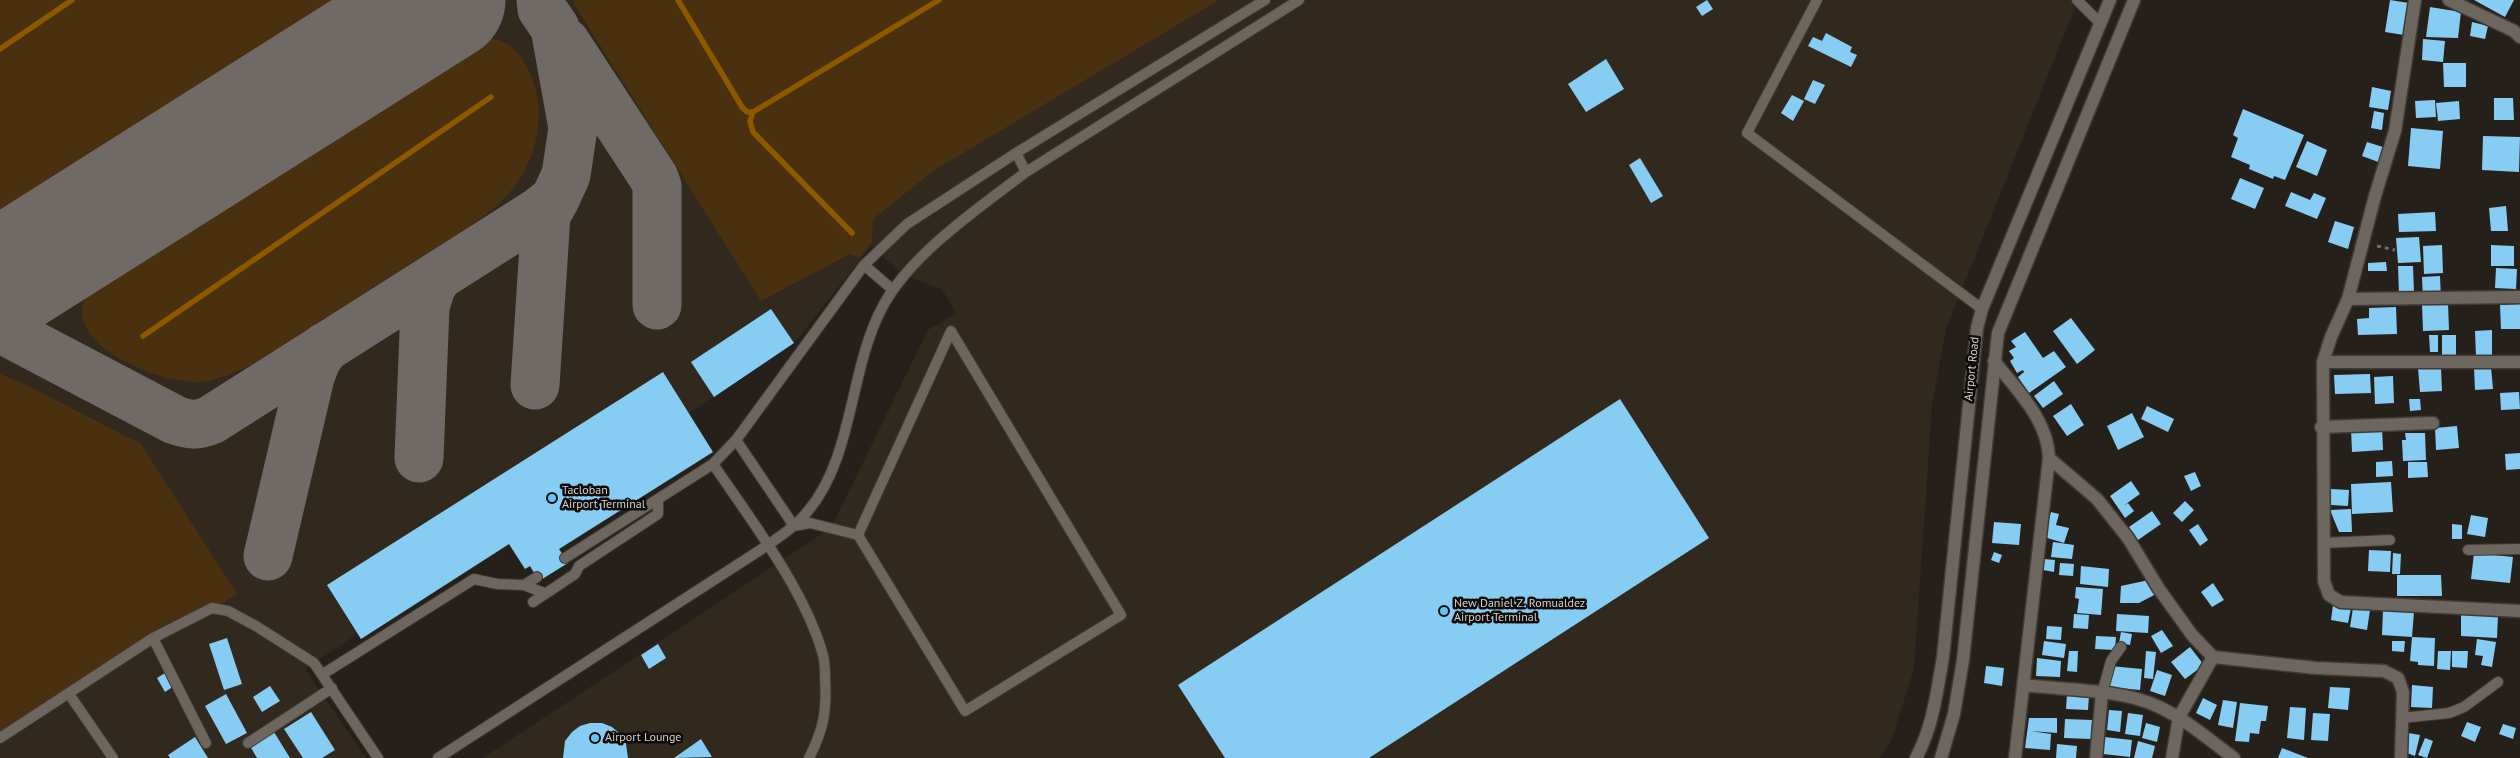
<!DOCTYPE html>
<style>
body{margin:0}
canvas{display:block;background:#26201a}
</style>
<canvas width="2520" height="758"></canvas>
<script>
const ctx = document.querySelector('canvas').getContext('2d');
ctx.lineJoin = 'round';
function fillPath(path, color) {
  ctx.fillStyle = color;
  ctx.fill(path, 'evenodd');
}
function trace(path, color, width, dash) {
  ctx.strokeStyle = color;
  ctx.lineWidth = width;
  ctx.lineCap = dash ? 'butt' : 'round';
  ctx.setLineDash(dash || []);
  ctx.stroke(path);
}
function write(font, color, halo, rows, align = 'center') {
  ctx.font = font + ' "PT Sans",sans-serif';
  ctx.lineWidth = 5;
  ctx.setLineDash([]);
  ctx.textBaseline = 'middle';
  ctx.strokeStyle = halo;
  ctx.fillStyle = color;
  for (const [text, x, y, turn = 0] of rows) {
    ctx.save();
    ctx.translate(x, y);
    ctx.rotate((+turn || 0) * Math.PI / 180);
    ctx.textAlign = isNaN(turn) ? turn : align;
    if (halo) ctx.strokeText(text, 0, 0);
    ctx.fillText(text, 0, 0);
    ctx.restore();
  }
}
const built = new Path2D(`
 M0,0H2078L1946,329L1932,405L1914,668L1891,742L1879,758H483L831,528L928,330L956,313L942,289L905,276L871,246L794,343L689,413L713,452L560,549L568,563L539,581L530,567L525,569L509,545L361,639L357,634L305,669L366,758H0Z`);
const green = new Path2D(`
 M0,0H334L0,210Z
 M574,0H1219L933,171L873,219L872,242L859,258L850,254L761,301L574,4Z
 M491,39C512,40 525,60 532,78C544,110 539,148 521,177C498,215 445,241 408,265C356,298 304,332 251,365C236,372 218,380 201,382C162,384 57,345 88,293Z
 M0,374L28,386L141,444L237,594L0,740Z`);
const stream = new Path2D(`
 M678,0L742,107L747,112H753L939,0
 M0,49L72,0
 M753,112L750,121L753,132L852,233
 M143,336L491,97`);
const taxiway = new Path2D(`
 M565,42L654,178L657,186V305
 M0,328L175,420C189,425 197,426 211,420L537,213L555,199L566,175L573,128L555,28L542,9L541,0
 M23,339C9,323 1,294 16,276C21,270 28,264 34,259
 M535,385L546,215L555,199
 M419,458L425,307L431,287L439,275
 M268,556L310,377L316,361L325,347`);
const runway = new Path2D(`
 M0,281L445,0`);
const building = new Path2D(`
 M1707,0L1713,9L1702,16L1696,7Z
 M2390,0L2409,3L2404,35L2385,32Z
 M2474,0H2514L2505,17Z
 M2430,7L2461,12L2458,38L2426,37Z
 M2472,22L2488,26L2485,39L2470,36Z
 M1826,33L1852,47L1850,52L1857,55L1851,67L1808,46L1813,37L1822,41Z
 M2423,39L2445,41L2443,62L2422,60Z
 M1606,59L1624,89L1586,112L1568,84Z
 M2443,63H2466V87H2444Z
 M1813,80L1825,85L1815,104L1804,99Z
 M2372,87L2391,91L2388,110L2369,107Z
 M1792,95L1804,101L1793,121L1781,113Z
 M2494,98H2513L2514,120H2494Z
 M2435,100L2436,117L2416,118L2415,101Z
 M2459,101L2460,119L2438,121L2436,103Z
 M2243,109L2304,135L2285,180L2274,176L2273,179L2249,169L2250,165L2231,157L2238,138L2233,135Z
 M2374,111L2384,113L2382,130L2371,128Z
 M2411,128L2443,131L2440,169L2408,166Z
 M2483,136L2520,137L2519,172L2482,170Z
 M2307,141L2327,150L2317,176L2296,167Z
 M2367,142L2386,148L2381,163L2362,156Z
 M1640,158L1663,196L1651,203L1629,165Z
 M2240,178L2264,188L2255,209L2231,199Z
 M2291,192L2310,200L2314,193L2326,198L2317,219L2285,206Z
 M2506,206L2508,231H2491L2489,208Z
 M2435,212L2436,231L2399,232L2398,214Z
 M2335,221L2354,227L2348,249L2328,242Z
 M2419,237L2421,262L2398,263L2396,238Z
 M2442,245L2443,273L2424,274L2423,246Z
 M2491,245L2514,246V266H2491Z
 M2386,262L2387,271H2368V263Z
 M2398,266H2413L2414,293L2399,294Z
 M2496,268L2517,269L2516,289L2495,288Z
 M2440,276L2441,298L2423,299L2422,277Z
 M2448,303L2449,330L2423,331L2422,305Z
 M2520,304V329H2501L2500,305Z
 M2396,307L2397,334L2358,335L2357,319L2369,318V308Z
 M771,309L794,343L714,397L691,362Z
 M2071,318L2095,350L2077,364L2053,331Z
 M2492,330V356L2476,357L2475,331Z
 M2025,332L2043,358L2054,351L2066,367L2029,393L2018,377L2024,372L2023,370L2017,373L2010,361L2014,358L2009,351L2016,347L2011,341Z
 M2429,335H2438V352H2430Z
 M2442,335H2456V355H2442Z
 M2441,367L2442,391L2420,392L2418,368Z
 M2491,367L2493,389L2475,390L2474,368Z
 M663,372L713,452L559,549L568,563L539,581L530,566L525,569L509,544L361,639L327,585Z
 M2370,374L2371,393L2335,394L2334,375Z
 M2393,376L2394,403L2375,404L2374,377Z
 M2054,381L2063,394L2043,408L2034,396Z
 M2519,392L2520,409L2501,410L2500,393Z
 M1620,399L1709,538L1369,758H1225L1178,685Z
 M2409,399H2420L2421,410L2410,411Z
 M2071,404L2084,425L2067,436L2053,416Z
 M2147,406L2174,419L2168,432L2141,419Z
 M2132,413L2144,437L2118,450L2107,426Z
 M2457,426L2459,448L2436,450L2435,428Z
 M2382,427L2383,450L2352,452L2351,429Z
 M2405,433H2425L2426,460L2403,461L2402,440H2406Z
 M2520,453V469L2506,470L2505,454Z
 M2392,461L2393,476L2376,477V462Z
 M2408,462H2427L2428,477L2408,478Z
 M2195,472L2201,486L2191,491L2184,476Z
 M2131,481L2140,494L2123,506L2128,503L2134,511L2125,518L2110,496Z
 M2391,482L2393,512L2352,514L2351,484Z
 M2331,489L2349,490L2348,506L2331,505Z
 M2185,501L2194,510L2182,522L2173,513Z
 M2351,509L2352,532H2339L2330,510Z
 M2152,511L2161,524L2138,540L2129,527Z
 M2051,512L2059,514L2056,525L2069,528L2064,543L2044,537Z
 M2471,515L2488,518L2485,537L2467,534Z
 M1994,522L2021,524L2019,545L1992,543Z
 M2198,524L2208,540L2200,546L2189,530Z
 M2452,524L2462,525V539H2452Z
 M2053,542L2074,545L2072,559L2051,557Z
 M2369,550L2391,551L2390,572L2368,571Z
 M1994,552L2002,555L1999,563L1991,560Z
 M2393,553L2401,554L2400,574H2392Z
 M2474,553L2513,557L2510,583L2471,579Z
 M2044,559L2055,560L2054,572L2043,570Z
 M2060,563L2074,564L2073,576L2059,575Z
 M2081,566L2109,569L2108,587L2080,584Z
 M2397,575H2441L2442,596H2397Z
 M2149,580L2156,594L2139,603H2120L2121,586Z
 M2213,583L2224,600L2212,607L2201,592Z
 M2076,587L2103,589L2101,615L2077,613L2079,599L2075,598Z
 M2333,605L2351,608L2348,623L2331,620Z
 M2353,608L2370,610L2367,630L2350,627Z
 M2383,610L2414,612L2412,637L2382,635Z
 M2461,613L2498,615L2497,638L2461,636Z
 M2074,614L2089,615L2088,629L2073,628Z
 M2117,614L2149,616L2148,633L2116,631Z
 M2047,626L2062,627L2061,640L2046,639Z
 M2162,630L2173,646L2161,653L2151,636Z
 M2121,632L2132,634L2130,645L2119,643Z
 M2096,636L2116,637L2115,650L2095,649Z
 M2412,637L2435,638L2434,666L2418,665V662L2410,661Z
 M227,638L242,684L224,690L209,644Z
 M2477,639L2496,642L2492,667L2481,665L2483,656L2475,655Z
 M2044,641L2066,644L2064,658L2042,655Z
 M2392,641H2405L2404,652L2392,651Z
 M658,644L666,658L649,669L641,655Z
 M2190,647L2204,665L2185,679L2171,662Z
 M2069,651H2078L2077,672L2067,671Z
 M2146,651L2156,652L2153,679L2144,678Z
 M2438,651H2451L2450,670L2437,669Z
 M2452,651H2468L2467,668L2452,667Z
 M2037,658L2061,661L2060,677L2036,676Z
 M1986,666L2004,668L2002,686L1984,683Z
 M2110,666L2142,669L2140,690L2109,687Z
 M2157,670L2172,675L2165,696L2150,691Z
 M165,673L174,686L165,692L157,678Z
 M2412,685L2433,687L2432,708L2411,707Z
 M270,686L280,701L262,712L253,697Z
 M2330,687L2350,688L2348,710L2328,708Z
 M226,694L247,733L226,744L205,706Z
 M2067,694L2089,696L2088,710L2066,709Z
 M2203,698L2217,705L2210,720L2196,713Z
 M2223,700L2237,702L2233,728L2218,725Z
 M2240,703L2268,706L2266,721H2261L2259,734L2250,733L2249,742L2235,741Z
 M2290,707L2306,708L2304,740L2287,738Z
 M2109,710L2122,711L2120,732L2107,730Z
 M311,712L335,750L322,758H303L284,729Z
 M2128,713L2143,715L2140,736L2125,734Z
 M2313,713L2330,714L2328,741L2311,740Z
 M2029,718H2057V733L2031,731L2051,734L2050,750L2025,748Z
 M2065,719L2092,720L2091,739L2064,738Z
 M2467,722L2481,727L2475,742L2461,736Z
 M590,723H602L612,727L620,734L626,744L628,758H563L565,741L572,732L580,726Z
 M2146,723L2160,727L2157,742L2142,738Z
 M2503,724L2516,728L2513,739L2499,734Z
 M274,732L290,758H257L250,746Z
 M2408,733L2420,735L2415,756L2404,752Z
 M195,737L208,758H170L168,755Z
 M2104,737L2132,740L2130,757L2103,754Z
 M2425,738L2433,741L2427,758L2418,755Z
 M701,739L712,757L674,758Z
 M2138,741L2155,746L2152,758H2134Z
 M2057,744L2077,746L2076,758H2056Z
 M2282,748L2308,758H2278Z`);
const path = new Path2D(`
 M2377,246L2395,250`);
const service = new Path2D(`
 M1817,0L1747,133L1982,309
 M2077,0L2101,24
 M1016,153L1026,172
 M864,265L893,290
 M736,440L794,526
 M713,464C751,520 805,590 823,655C825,662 825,670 825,677C827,710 824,729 809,758
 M794,526L810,523L858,535L965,711L1121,615L951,331L858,535
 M2323,543L2390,540
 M2468,550L2520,549
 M565,558L713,464L736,440L864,265L907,224L1016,153L1265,0
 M524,585L537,577
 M533,602L575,574L579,566L658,514V499
 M153,638L206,743
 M323,674L474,579L497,584L524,585L544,593
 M2102,693L2111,661L2121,647
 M69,694L113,758
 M2402,718L2449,713L2464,707L2498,682
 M0,738L153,638L212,608L228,611L256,626L314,663L378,758
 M248,743L332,688
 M438,758L768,545C782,535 797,525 808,511C854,457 849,368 883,306C911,254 980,207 1026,172L1299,0`);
const minor = new Path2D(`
 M2415,0L2395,131L2375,196L2348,299L2331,337L2323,362L2324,581L2329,595L2341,602L2520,611
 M2449,0L2514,31L2520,37
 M2348,299L2520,297
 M1994,361C2017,390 2048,420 2049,458L2015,758
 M2323,362H2520
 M2321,427L2433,423
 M2049,458L2097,499L2128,538L2159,589L2192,635L2213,657L2316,668L2384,671L2398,678L2403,692L2401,758
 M2024,685C2065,690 2120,689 2157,706C2186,719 2209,740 2234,758
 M2096,758L2102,693
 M2172,758L2179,717L2213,657`);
const secondary = new Path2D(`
 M1916,758C1933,727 1937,691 1943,657L1977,328L1982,309L2110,0
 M1941,758L1954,714L1963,660L1998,333L2134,0`);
const markers = [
 [552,498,5,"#6bc3f2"],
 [1444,611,5,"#6bc3f2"],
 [595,738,5,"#6bc3f2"]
];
const streetNames = [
 ["Airport Road",1972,369,-84]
];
const poiNames = [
 ["Tacloban",562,491],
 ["Airport Terminal",562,505],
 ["New Daniel Z. Romualdez",1454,604],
 ["Airport Terminal",1454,618],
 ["Airport Lounge",605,738]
];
fillPath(built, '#32291e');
fillPath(green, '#49300e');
trace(stream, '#8d5800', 5.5);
trace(taxiway, '#706a66', 49);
trace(runway, '#706a66', 121);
fillPath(building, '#87cdf3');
trace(service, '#3f3a35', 12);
trace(minor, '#3f3a35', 15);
trace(secondary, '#3f3a35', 15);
trace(path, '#706b66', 3, [4, 4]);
trace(service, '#6d665f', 10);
trace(minor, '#6d665f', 12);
trace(secondary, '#6d665f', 12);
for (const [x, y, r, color] of markers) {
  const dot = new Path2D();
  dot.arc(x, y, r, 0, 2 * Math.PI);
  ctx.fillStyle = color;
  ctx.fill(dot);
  trace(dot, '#0d0a08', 2);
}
write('12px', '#d5d1ce', '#0d0a08', streetNames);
write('12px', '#d5d1ce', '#0d0a08', poiNames, 'left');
</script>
